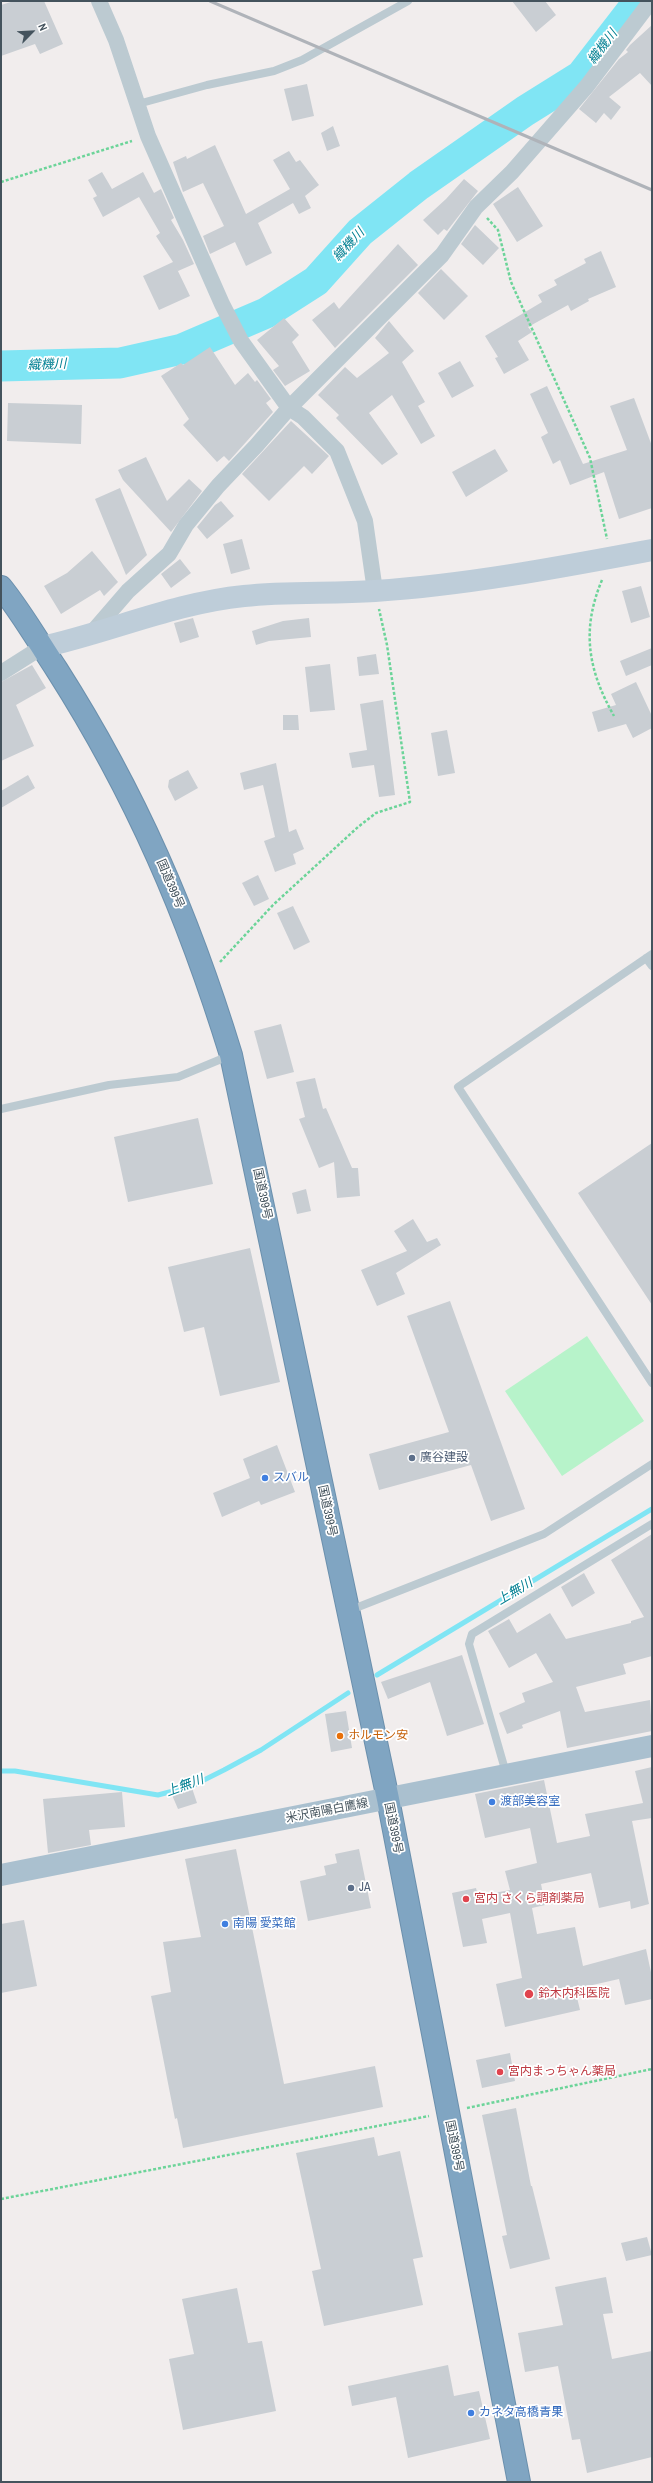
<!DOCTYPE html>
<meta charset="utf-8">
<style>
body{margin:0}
#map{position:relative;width:653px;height:2483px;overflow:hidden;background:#f1eded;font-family:"Archivo Narrow",sans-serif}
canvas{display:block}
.frame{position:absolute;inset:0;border:2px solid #44535d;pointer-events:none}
.north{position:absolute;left:12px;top:12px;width:40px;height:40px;-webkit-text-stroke:3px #fff;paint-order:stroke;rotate:66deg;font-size:11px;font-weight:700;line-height:16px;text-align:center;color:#44535d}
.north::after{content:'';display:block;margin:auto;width:14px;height:18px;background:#44535d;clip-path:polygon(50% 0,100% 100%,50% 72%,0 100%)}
</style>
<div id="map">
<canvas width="653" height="2483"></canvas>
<div class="frame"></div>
<div class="north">N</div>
</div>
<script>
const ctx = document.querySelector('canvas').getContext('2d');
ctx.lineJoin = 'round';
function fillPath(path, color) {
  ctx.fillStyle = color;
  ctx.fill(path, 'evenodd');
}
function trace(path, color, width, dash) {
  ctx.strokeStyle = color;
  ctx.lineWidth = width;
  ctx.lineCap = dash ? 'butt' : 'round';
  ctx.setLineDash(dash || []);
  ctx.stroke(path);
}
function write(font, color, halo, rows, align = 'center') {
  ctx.font = font + ' "Archivo Narrow","Noto Sans JP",sans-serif';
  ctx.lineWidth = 3.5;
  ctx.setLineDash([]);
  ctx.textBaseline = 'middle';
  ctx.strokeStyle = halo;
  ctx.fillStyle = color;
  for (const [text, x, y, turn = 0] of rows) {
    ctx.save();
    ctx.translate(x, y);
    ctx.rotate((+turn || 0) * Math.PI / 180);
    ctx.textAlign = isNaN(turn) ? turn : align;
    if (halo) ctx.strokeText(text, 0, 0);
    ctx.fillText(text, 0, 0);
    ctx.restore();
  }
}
const green = new Path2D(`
 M587,1336L644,1421L562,1476L505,1391Z`);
const stream = new Path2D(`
 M377,1675L652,1509
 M1,1771H15L158,1795L192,1786L224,1770L261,1750L348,1693`);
const river = new Path2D(`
 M1,366L120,363L182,349L266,313L316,281L360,232L419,185L525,111L581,76L639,1`);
const building = new Path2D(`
 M14,1H44L63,44L40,54L35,44L1,56V5Z
 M512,1H545L556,15L536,32Z
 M652,25V86L640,73L609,97L621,107L611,120L604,113L596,123L579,109L619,59L628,52L626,50L630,45Z
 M307,84L314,116L292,121L284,89Z
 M333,126L340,146L327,151L321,133Z
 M215,145L246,214L290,189L273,160L289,151L296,162L300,160L319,185L305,196L311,208L299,214L293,203L258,223L272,253L246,266L235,242L210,254L203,236L224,226L203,183L183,192L173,162L186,156L187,159Z
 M102,172L112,189L143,172L154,193L161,189L174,218L171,220L183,240L194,264L178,271L176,267L190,296L159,310L143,276L173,262L156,236L160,233L139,197L103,217L93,198L97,196L88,180Z
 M464,179L478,191L447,231L444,229L438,235L423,220L446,199Z
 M518,187L543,226L517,242L493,204Z
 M475,225L499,248L483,265L461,244Z
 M398,244L418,265L335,348L312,320L334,302L339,309Z
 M601,251L616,287L588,299L589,301L571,311L568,305L528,327L532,332L518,341L529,360L504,374L495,358L498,357L485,336L542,302L538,295L557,285L554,280L586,263L584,259Z
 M441,269L468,296L444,320L418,293Z
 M284,318L299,335L292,342L310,371L285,386L273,370L279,366L257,340Z
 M389,321L414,351L402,362L425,402L418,406L435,436L421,444L392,395L369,413L398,454L382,465L336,418L339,415L318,395L345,367L357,378L389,353L375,338Z
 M210,347L235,385L248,373L255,382L257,380L271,399L266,403L273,412L229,461L224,456L217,462L183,425L189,419L161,376L181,363L183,365Z
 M460,361L474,386L452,398L438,373Z
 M547,386L583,464L627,450L610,406L634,398L652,446V508L619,519L604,472L570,485L560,460L553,464L541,437L548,433L530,394Z
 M8,403L82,405L81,444L7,441Z
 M291,421L329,456L312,474L304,466L269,501L242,474Z
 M495,449L508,471L466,497L452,472Z
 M146,457L167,501L189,479L202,491L171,532L123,480L118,470Z
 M120,488L147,555L126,575L95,499Z
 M221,501L234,516L207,539L197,527L215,505Z
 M242,539L250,569L231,574L223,544Z
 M92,551L118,582L104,596L100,590L61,614L44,586L67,573Z
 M180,559L191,573L171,588L161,574Z
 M641,586L650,617L631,623L622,591Z
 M193,618L199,637L180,643L174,623Z
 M309,618L311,637L269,641L256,645L252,631L283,621Z
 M652,648V665L626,676L620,661Z
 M376,654L379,674L359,676L357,657Z
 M330,664L335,710L310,712L305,667Z
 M32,665L46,688L16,705L34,746L1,761V682Z
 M636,682L652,716V728L633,738L626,724L598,732L592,712L616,705L611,694Z
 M383,700L395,795L379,797L374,765L352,768L349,753L367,750L360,704Z
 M283,715H298L299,730H283Z
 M447,730L455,773L438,776L431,733Z
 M276,763L289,832L296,829L304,849L293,854L296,864L275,872L264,841L275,837L263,785L244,790L240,773Z
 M188,770L198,788L175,801L168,787L169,780Z
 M28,775L35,788L1,808V791Z
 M258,875L269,899L254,906L242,883Z
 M293,906L310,942L294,950L277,913Z
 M281,1024L294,1072L267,1079L254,1031Z
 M315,1078L323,1109L326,1108L352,1168H358L360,1196L337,1198L334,1162L319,1168L299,1119L305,1117L296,1082Z
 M198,1118L213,1184L128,1202L114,1137Z
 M652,1143V1305L578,1193Z
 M306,1189L311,1211L297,1214L292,1193Z
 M413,1219L427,1242L437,1238L441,1245L396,1273L405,1294L377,1306L361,1270L407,1251L394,1231Z
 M250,1248L280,1382L220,1396L204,1327L184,1332L168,1267Z
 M450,1301L525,1509L491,1521L471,1465L379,1490L369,1454L449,1432L407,1316Z
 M277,1445L295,1492L261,1505L259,1501L222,1517L213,1493L250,1478L243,1459Z
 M652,1534V1656L623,1664L626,1674L576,1687L585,1712L650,1700L652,1731L567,1748L560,1711L522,1725L523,1728L507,1734L499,1713L525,1702L522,1693L553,1682L536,1653L509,1668L488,1631L509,1619L517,1633L550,1613L566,1639L631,1623V1621L644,1617L611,1560Z
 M584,1573L595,1593L572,1607L561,1587Z
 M462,1655L484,1724L447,1736L430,1682L388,1699L381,1682Z
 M346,1711L352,1748L331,1752L325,1714Z
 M652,1767V1818L632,1821L649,1904L631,1909L630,1901L599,1908L591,1873L541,1884L545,1905L532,1908L537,1934L575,1927L583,1966L646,1949L652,1977V1999L625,2005L619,1979L575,1989L580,2010L505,2027L496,1984L522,1978L510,1913L482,1919L487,1943L463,1947L452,1893L476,1888L478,1896L510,1890L505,1871L537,1863L530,1828L485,1838L475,1794L544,1780L557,1843L590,1836L585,1814L643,1803L635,1771Z
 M192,1788L197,1803L178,1809L172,1795Z
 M122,1792L125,1827L89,1830L91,1845L48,1853L43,1799Z
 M236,1849L284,2084L375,2066L383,2107L183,2148L177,2118L175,2119L151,1996L171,1992L163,1942L201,1937L185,1859Z
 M359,1849L371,1908L308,1921L300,1881L326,1875L324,1866L337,1863L335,1854Z
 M24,1920L37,1986L1,1993V1924Z
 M510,2053L515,2081L482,2088L476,2060Z
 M516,2108L531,2186H532L550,2259L510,2269L502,2236L507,2235L482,2115Z
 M374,2137L378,2156L400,2151L423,2257L413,2259L423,2305L324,2326L312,2271L321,2269L296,2153Z
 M647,2237L652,2255L626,2261L621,2243Z
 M606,2277L613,2313L603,2314L612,2359L652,2351V2457L587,2473L580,2439L572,2440L558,2366L525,2372L518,2333L563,2325L555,2287Z
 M237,2288L248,2343L262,2341L276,2411L183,2430L169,2359L194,2354L182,2299Z
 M448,2365L454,2396L479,2391L490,2439L408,2458L396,2397L352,2406L348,2386Z`);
const path = new Path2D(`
 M1,182L132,141
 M487,218L498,230L511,282L590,458L607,539
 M602,580C581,630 588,670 614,716
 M220,962L273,905L358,827L376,813L410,802L387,645L379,609
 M467,2108L652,2069
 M1,2199L429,2116`);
const lane = new Path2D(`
 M138,104L207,85L274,71L302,60L408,1
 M652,954L458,1087L652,1383
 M646,958L652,966
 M1,1109L109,1085L178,1077L231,1055
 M348,1611L544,1534L652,1464
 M506,1773L469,1644L472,1634L652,1524`);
const street = new Path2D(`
 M99,1L116,40L148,136L222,304L241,341L289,408L303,417L337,451L365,521L375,591
 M90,635L128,591L169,554L186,525L218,486L256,446L289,408L442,255L476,207L512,172L587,86L651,1
 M1,673L42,647`);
const secondary = new Path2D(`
 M42,647C110,632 174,603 244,596C287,591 331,594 375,591C467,585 561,567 652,550`);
const primary = new Path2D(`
 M1,1875L652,1746`);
const highway = new Path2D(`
 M1,587C22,613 39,643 57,670C136,794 188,915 231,1055L388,1799L519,2482`);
const rail = new Path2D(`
 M210,1L652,190`);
const markers = [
 [412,1458,4,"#5c6f8a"],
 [265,1478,4,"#3f7fe0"],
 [340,1736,4,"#e8710a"],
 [492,1802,4,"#3f7fe0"],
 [351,1888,4,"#5c6f8a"],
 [466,1899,4,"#e0444e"],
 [225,1924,4,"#3f7fe0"],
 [529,1994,5,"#e0444e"],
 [500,2072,4,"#e0444e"],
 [471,2413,4,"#3f7fe0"]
];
const streetNames = [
 ["国道399号",170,884,67],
 ["国道399号",262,1194,78],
 ["国道399号",327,1511,78],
 ["米沢南陽白鷹線",327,1811,-11],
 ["国道399号",393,1828,79],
 ["国道399号",454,2146,79]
];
const serviceNames = [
 ["廣谷建設",420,1458],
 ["JA",359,1888]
];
const shopNames = [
 ["スバル",273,1478],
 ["渡部美容室",500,1802],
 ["南陽 愛菜館",233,1924],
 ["カネタ高橋青果",479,2413]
];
const foodNames = [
 ["ホルモン安",348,1736]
];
const healthNames = [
 ["宮内 さくら調剤薬局",474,1899],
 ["鈴木内科医院",538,1994],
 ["宮内まっちゃん薬局",508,2072]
];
const waterNames = [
 ["織機川",603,47,-53],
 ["織機川",349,245,-47],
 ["織機川",47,365,-2],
 ["上無川",515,1592,-31],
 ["上無川",185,1786,-20]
];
fillPath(green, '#b7f3ca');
trace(stream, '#80e5f4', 5);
trace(river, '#80e5f4', 31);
fillPath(building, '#c9ced3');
trace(highway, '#6b90ad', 24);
trace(path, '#6cd499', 2.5, [3, 2]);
trace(lane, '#bccad1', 8);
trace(street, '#bccad1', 16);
trace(secondary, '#becdd9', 22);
trace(primary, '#aac0cf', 22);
trace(highway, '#80a5c2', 22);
trace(rail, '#afb3b9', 3);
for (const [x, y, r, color] of markers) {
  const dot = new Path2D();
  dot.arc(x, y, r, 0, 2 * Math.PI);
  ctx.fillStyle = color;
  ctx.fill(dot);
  trace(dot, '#fff', 1.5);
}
write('12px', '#44535d', '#fff', streetNames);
write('12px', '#4e5e75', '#fff', serviceNames, 'left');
write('12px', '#366cbe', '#fff', shopNames, 'left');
write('12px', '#c56008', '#fff', foodNames, 'left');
write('12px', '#be3a42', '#fff', healthNames, 'left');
write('italic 13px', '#038093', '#fff', waterNames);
</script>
